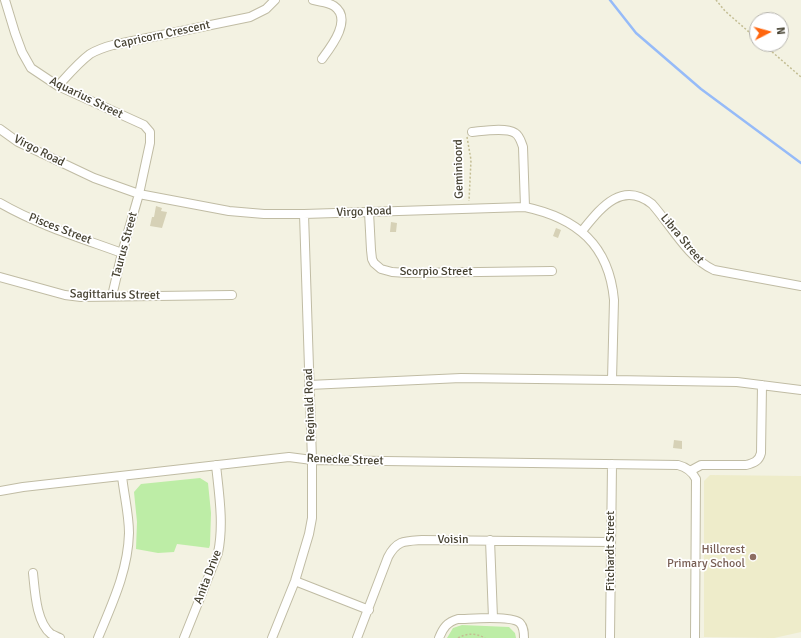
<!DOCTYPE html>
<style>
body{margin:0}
#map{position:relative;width:801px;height:638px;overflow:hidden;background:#f3f2e2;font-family:Signika,sans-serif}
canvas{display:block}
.north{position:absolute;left:749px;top:12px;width:40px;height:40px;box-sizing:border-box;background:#fff;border:1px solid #b5b3ad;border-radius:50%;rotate:84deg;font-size:11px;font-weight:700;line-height:16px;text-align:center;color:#464232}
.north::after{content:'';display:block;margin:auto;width:14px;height:18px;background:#ff660e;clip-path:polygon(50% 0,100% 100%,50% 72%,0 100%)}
</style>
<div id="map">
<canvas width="801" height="638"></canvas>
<div class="north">N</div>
</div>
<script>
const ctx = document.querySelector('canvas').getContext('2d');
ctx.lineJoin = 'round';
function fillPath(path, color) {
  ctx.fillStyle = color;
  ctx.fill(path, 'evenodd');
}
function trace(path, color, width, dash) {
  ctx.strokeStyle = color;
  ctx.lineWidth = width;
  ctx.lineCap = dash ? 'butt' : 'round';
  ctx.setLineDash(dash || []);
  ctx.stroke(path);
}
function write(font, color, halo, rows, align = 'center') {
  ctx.font = font + ' Signika,sans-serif';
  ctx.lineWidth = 3.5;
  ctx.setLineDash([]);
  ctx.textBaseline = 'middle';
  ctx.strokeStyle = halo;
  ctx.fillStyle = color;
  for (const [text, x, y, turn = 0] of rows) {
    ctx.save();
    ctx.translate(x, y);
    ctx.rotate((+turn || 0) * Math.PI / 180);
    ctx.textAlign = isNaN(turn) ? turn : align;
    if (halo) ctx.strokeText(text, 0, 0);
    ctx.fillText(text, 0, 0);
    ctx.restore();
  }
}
const education = new Path2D(`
 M710,475L801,476V632L774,638L704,637V481Z`);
const green = new Path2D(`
 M200,478L208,483L211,513L210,545L209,548L177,544L174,552L158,553L136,549L137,522L134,492L141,484Z
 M462,625L509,627L515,633L516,638H447L453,628Z`);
const stream = new Path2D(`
 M610,0L636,33L701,89L801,163`);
const building = new Path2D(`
 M156,206L162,208L161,211L167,212L162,228L150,226L152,217H154Z
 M391,222L397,223L396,232H390Z
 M556,228L561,230L558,238L553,236Z
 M674,440L682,441V449L673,448Z`);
const path = new Path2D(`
 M716,0L725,11L757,39
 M763,44L801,77
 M467,137L471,160L469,201
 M458,638C467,633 476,633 485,638`);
const minor = new Path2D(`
 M5,0L15,33L22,52L31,68L58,86L144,125L150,132V143L139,194L122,253L112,296
 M313,0C320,2 328,2 334,6C353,19 331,47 322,59
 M58,86C68,75 78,63 90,54C97,50 105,47 113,45L250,17L266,9L275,0
 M0,129L18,142L94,178L139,194L229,211L264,214H304L525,207C577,218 609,245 614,300L612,380
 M472,132C483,131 506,127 515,133C520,136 521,142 523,147L525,207
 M0,203C38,225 81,238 122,253
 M369,212L371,250L372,259L374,263L381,269L392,272L407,273L552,271
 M582,231C600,209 621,180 652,204C670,224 689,259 714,270L801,286
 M0,277L65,295L81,297L232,295
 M309,385L461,378L612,380L737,382L801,390
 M690,471L701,465H746C754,463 759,461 761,453L762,385
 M0,491L23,487L289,457L312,460L678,465C686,467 692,471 696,479L695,638
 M490,540L493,618
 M33,573C35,591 36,622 51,634C54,635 57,637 60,638
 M295,581L369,610
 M98,638C112,604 128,571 129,533C129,514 124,495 122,476
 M184,638L218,553C224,524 219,494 216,465
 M272,638L295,581L309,534L312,518V460L304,214
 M357,638L388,557C397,540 405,541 422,540L611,542
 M439,638C443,628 447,622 458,619C470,619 512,615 520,623C524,627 524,633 524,638
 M610,638L612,464`);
const markers = [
 [753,557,4,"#8d6e63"]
];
const streetNames = [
 ["Capricorn Crescent",162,35,-12],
 ["Aquarius Street",86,98,26],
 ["Virgo Road",39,151,27],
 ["Geminioord",459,169,-91],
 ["Virgo Road",364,212,-2],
 ["Pisces Street",60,229,21],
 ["Libra Street",682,239,50],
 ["Taurus Street",125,245,-75],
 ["Scorpio Street",436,272],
 ["Sagittarius Street",115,295,1],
 ["Reginald Road",310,405,-92],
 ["Renecke Street",345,460,2],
 ["Voisin",453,540],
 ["Fitchardt Street",611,551,-90],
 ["Anita Drive",208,577,-69]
];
const educationNames = [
 ["Hillcrest",745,550],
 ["Primary School",745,564]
];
fillPath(education, '#eeecca');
fillPath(green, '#bdeda6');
trace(stream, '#96bbf8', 2.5);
fillPath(building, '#d6d1b6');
trace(minor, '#c0bca4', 10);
trace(path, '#c3bd93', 1.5, [2, 2]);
trace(minor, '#fff', 8);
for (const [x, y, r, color] of markers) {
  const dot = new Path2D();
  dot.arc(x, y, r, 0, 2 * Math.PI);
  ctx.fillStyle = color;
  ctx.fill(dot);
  trace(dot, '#fff', 1.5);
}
write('12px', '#464232', '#fff', streetNames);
write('12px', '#785e54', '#fff', educationNames, 'right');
</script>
